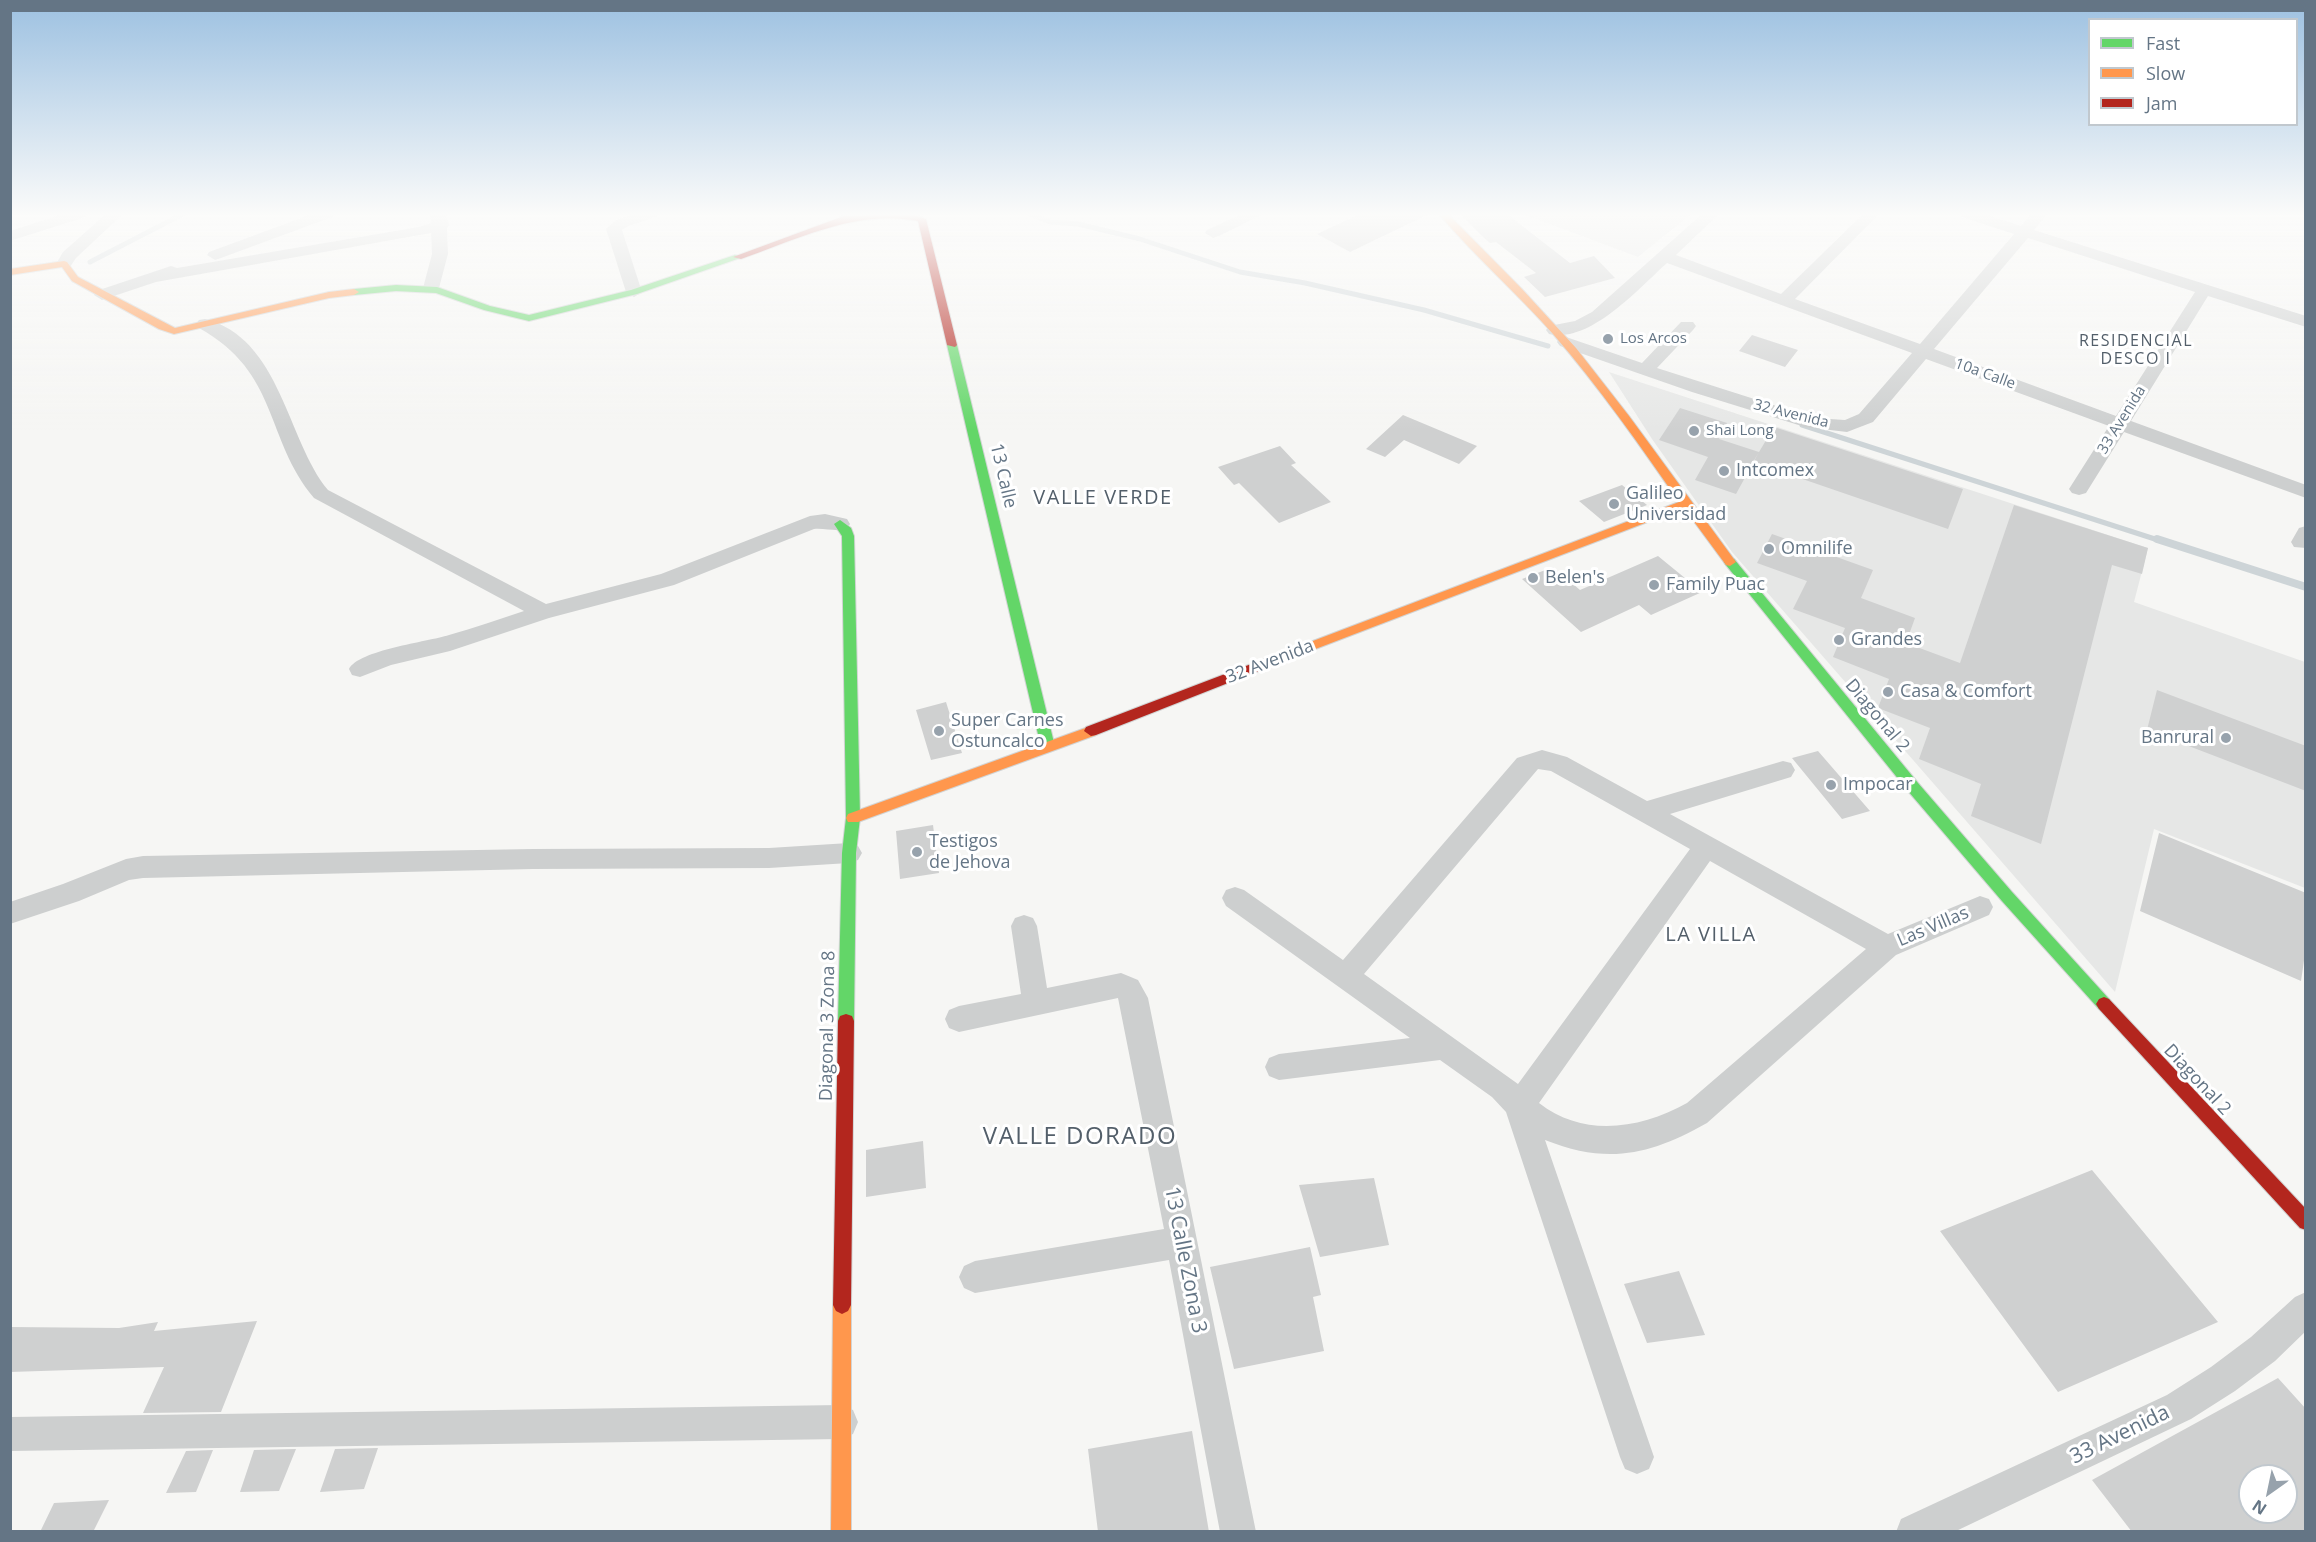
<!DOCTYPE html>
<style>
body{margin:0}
#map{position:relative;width:2316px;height:1542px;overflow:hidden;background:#f6f6f4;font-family:"Open Sans",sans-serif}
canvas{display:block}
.frame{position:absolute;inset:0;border:12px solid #647585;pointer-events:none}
.legend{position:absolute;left:2088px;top:18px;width:210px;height:108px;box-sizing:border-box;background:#fff;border:2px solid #c1c8ce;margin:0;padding:8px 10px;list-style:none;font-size:18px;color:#647585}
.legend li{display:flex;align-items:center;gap:12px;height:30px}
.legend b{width:30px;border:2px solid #c1c8ce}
.north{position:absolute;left:2238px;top:1464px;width:60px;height:60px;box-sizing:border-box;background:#fff;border:2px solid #c1c8ce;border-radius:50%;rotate:213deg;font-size:16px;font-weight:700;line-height:24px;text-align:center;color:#647585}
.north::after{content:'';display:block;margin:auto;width:21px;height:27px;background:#97a2ac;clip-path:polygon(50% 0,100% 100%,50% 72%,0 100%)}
</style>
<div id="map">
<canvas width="2316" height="1542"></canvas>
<div class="frame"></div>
<ul class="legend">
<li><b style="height:8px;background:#63d668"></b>Fast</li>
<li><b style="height:8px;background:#ff974d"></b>Slow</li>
<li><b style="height:8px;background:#b3261e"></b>Jam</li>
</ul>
<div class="north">N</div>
</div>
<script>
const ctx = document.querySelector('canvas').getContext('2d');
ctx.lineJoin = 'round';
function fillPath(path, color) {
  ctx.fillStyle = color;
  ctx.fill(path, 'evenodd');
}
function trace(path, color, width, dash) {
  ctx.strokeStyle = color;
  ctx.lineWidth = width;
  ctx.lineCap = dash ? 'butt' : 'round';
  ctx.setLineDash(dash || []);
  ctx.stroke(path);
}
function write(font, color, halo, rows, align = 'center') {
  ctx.font = font + ' "Open Sans",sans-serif';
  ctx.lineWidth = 6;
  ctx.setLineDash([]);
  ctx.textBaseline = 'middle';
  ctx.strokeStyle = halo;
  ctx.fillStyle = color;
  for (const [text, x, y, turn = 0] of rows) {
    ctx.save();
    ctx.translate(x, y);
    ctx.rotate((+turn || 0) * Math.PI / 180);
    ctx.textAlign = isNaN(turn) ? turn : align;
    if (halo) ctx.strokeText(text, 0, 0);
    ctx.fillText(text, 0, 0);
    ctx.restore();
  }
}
const built = new Path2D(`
 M1523,214H1691L1638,257Z
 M1609,372L2148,548L2134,602L2305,662V888L2154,829L2115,992L1732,552L1652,439Z`);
const streamFar1 = new Path2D(`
 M1030,214L1050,222L1078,224L1140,239L1240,272L1305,283L1424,310L1548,346
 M90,262L183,214
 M1802,425L2161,541`);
const stream = new Path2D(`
 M2157,539L2306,587`);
const building = new Path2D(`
 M1360,214H1429L1350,252L1317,234Z
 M1460,214H1507L1570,263L1594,256L1615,278L1545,297L1524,277L1536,273L1496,242L1490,243L1484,238Z
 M1752,335L1798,350L1785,367L1739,351Z
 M1680,408L1727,423L1719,439L1759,452L1736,494L1695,480L1708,457L1659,440Z
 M1403,415L1477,446L1459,464L1404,440L1385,457L1366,449Z
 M1774,427L1963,489L1948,529L1753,462Z
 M1280,446L1296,463L1291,465L1331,502L1279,523L1239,483L1234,485L1218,467Z
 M1622,485L1647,505L1604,522L1579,501Z
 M2014,505L2148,548L2142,574L2112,565L2041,844L1971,816L1981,784L1919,759L1930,728L1878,708L1889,679L1833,657L1845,628L1793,609L1807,581L1757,563L1772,534L1873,570L1861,598L1915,618L1906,643L1960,663Z
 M1658,556L1702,592L1651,615L1639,605L1581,632L1522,579L1553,567L1580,590Z
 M2157,690L2306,746V791L2147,730Z
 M946,702L962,753L931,760L916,710Z
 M1818,751L1870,811L1842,819L1792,758Z
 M933,825L939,873L900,879L896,831Z
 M2159,833L2306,893V947L2301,981L2140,911Z
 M923,1141L926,1188L866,1197V1150Z
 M2092,1170L2218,1322L2058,1392L1940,1231Z
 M1374,1178L1389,1245L1320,1257L1299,1185Z
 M1310,1247L1321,1295L1313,1297L1324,1351L1234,1369L1210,1267Z
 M1679,1271L1705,1335L1647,1343L1624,1284Z
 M257,1321L221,1412L143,1413L164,1367L10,1372V1327L119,1328L158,1322L154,1331Z
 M2278,1378L2306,1409V1532H2132L2092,1480ZM2250,1476H2286V1512H2250Z
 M1192,1431L1209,1532H1098L1088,1449Z
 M378,1448L364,1489L320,1492L335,1449Z
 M296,1449L279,1491L240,1492L254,1450Z
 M213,1450L196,1492L166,1493L186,1451Z
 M109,1500L93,1532H40L54,1503Z`);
const street = new Path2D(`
 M63,214H87L85,217L10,241V231Z
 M106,214H123L76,258L70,267H58L56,264L63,252Z
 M312,214H334L332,217L221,258L215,260L207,255L209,252Z
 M430,214H446L449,225L447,228L448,254L439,288L431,293L423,288L432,254L431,233L156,282L102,300L94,295L96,291L171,266L177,268L419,227L431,223Z
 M634,214H658L656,217L628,226L622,230L642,292L634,297L626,292L606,229L616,220Z
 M1242,214H1263L1219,236L1213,238L1205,233L1207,230Z
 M1702,214H1719L1676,255L1781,294L1863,214H1879L1795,299L1920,344L2014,234L1962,217L1960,214H1984L2021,226L2031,214H2047L2034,230L2306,316V327L2208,296L2131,421L2306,485V498L2124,432L2086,493L2079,495L2072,493L2069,489L2109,426L1926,359L1873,422L1847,432L1805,427L1692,392L1560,346L1557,342L1560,338L1566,337L1642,363L1681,322H1693L1696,326L1693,330L1657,368L1814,418L1845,420L1859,414L1912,353L1667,263C1639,288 1590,344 1549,334L1546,330L1549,326L1575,321L1592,312ZM2028,238L2195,292L2116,416L1934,349Z
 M205,319C281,338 287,441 328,490L546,604L661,574L810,516L825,514L847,519L850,524L847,529C836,532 825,528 814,529L674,585L549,618L450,651L391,665L360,677L352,675L349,669C359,650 427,642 449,635C474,628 499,619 524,611L314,498C264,438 280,373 199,328L196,324L199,320Z
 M2306,526V548L2294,547L2291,542L2299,528Z
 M1542,750L1567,757L1647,801L1783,761L1791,763L1795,770L1791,777L1670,814L1888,934L1980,896L1989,899L1993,907L1989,915L1896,955L1707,1123C1650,1155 1608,1165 1545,1140L1654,1457L1649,1469L1637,1474L1625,1469L1620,1457L1506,1112L1492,1097L1440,1060L1279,1080L1269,1076L1265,1067L1269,1058L1279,1054L1410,1038L1226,906L1222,898L1226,890L1235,887L1244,890L1343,960L1517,758ZM1538,769L1551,771L1690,849L1518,1084L1364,974ZM1710,861L1866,949L1687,1103C1640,1129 1584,1138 1539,1103Z
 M849,843L858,846L862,853L858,860L849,863L769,868L533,869L143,878L129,880L79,901L10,924V902L63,884L126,859L143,856L533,849L769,848Z
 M1024,915L1033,918L1037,926L1047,988L1121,973L1138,980L1148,998L1256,1532H1220L1169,1260L975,1293L964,1288L959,1277L964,1266L975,1261L1164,1229L1118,998L959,1032L949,1028L945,1019L949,1010L959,1006L1021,994L1011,926L1015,918Z
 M2306,1292V1331L2275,1361L2235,1391L2191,1419L1954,1532H1896L1901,1519L2167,1395L2211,1367L2251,1337L2295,1297Z
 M841,1405L853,1410L858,1422L853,1434L841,1439L10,1451V1417Z`);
const fast = new Path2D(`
 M735,255L743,257L637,294L529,321L484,310L436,293L396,291L354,295L349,292L354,289L396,285L437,287L490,306L529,315L631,290Z
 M952,342L957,345L1055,747L1048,752L1041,747L947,345Z
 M840,520L851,528L854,536L860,818L856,853L854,1021L852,1026L846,1028L840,1026L838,1021L842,853L846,818L842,536L834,524Z
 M1730,558L1734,559L1918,783L2012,892L2109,999L2112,1004L2109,1009L2104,1011L2099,1009L2002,901L1908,791L1726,565L1724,562L1726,559Z`);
const slow = new Path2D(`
 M1439,214H1448L1522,289L1576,348L1629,416L1736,562L1730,566L1726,565L1684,508L1284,661H1276L1274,658L1276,655L1679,502C1639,444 1599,387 1553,334C1516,292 1474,256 1439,214Z
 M64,261L67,262L78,277L175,328L329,292L354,289L359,292L354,295L329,298L174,334L159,329L72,281L62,267L10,275V269Z
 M1091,726L1096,727L1098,731L1096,735L858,822H848L846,818L848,814Z
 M842,1296L848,1299L851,1305V1532H831L833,1305L836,1299Z`);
const jam = new Path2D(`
 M911,214L926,219L957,345L955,347L947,345L918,221C857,209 798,239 741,259L733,257L844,216Z
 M1280,653L1286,658L1284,661L1096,735L1091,736L1084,731L1086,727Z
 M2104,997L2109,999L2306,1209V1230L2300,1228L2099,1009L2096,1004L2099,999Z
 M846,1014L852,1016L854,1021L851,1305L848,1311L842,1314L836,1311L833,1305L838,1021L840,1016Z`);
const markers = [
 [1608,339,6,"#97a2ac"],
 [1694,431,6,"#97a2ac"],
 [1724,471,6,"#97a2ac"],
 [1614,504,6,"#97a2ac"],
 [1769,549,6,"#97a2ac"],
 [1533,578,6,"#97a2ac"],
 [1654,585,6,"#97a2ac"],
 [1839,640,6,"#97a2ac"],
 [1888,692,6,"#97a2ac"],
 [939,731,6,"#97a2ac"],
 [2226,738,6,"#97a2ac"],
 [1831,785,6,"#97a2ac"],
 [917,852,6,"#97a2ac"]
];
const farPoinames = [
 ["Los Arcos",1620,339],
 ["Shai Long",1706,431]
];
const farStreetnames = [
 ["10a Calle",1985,374,20],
 ["32 Avenida",1791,414,14],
 ["33 Avenida",2122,420,-58]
];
const farNeighbourhoodnames = [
 ["RESIDENCIAL",2136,341],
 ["DESCO I",2136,359]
];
const poiNames = [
 ["Intcomex",1736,471],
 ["Galileo",1626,494],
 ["Universidad",1626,515],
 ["Omnilife",1781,549],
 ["Belen's",1545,578],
 ["Family Puac",1666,585],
 ["Grandes",1851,640],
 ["Casa & Comfort",1900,692],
 ["Super Carnes",951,721],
 ["Ostuncalco",951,742],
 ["Banrural",2214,738,"right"],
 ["Impocar",1843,785],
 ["Testigos",929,842],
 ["de Jehova",929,863]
];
const streetNames = [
 ["13 Calle",1003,476,77],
 ["32 Avenida",1270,662,-21],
 ["Diagonal 2",1877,716,50],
 ["Las Villas",1933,927,-23],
 ["Diagonal 3 Zona 8",828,1026,-89],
 ["Diagonal 2",2197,1080,47]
];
const neighbourhoodNames = [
 ["VALLE VERDE",1103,498],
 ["LA VILLA",1711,935]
];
const nearStreetnames = [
 ["13 Calle Zona 3",1185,1260,79],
 ["33 Avenida",2120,1435,-26]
];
const nearNeighbourhoodnames = [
 ["VALLE DORADO",1080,1137]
];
fillPath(built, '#e6e7e6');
trace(streamFar1, '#cdd4d7', 5);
trace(stream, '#cdd4d7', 8);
fillPath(building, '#cfd0d0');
trace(fast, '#d2d4d4', 2);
trace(slow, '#d2d4d4', 2);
trace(jam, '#d2d4d4', 2);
fillPath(street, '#cdcfcf');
fillPath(fast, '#63d668');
fillPath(slow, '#ff974d');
fillPath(jam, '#b3261e');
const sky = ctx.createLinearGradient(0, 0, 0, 430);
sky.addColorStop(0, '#9dc1e1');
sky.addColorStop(0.5, '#fbfbfa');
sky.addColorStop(1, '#fbfbfa00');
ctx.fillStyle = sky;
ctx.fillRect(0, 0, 2316, 430);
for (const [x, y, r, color] of markers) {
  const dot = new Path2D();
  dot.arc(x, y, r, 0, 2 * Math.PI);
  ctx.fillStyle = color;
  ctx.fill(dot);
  trace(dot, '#fff', 2);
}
write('15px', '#647585', '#fff', farPoinames, 'left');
write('15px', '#647585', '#fff', farStreetnames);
ctx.letterSpacing = '1.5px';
write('16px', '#535f6a', '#fff', farNeighbourhoodnames);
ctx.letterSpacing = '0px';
write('18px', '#647585', '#fff', poiNames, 'left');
write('18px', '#647585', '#fff', streetNames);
ctx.letterSpacing = '1.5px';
write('20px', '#535f6a', '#fff', neighbourhoodNames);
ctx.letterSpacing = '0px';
write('21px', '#647585', '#fff', nearStreetnames);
ctx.letterSpacing = '1.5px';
write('24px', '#535f6a', '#fff', nearNeighbourhoodnames);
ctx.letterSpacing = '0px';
</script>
